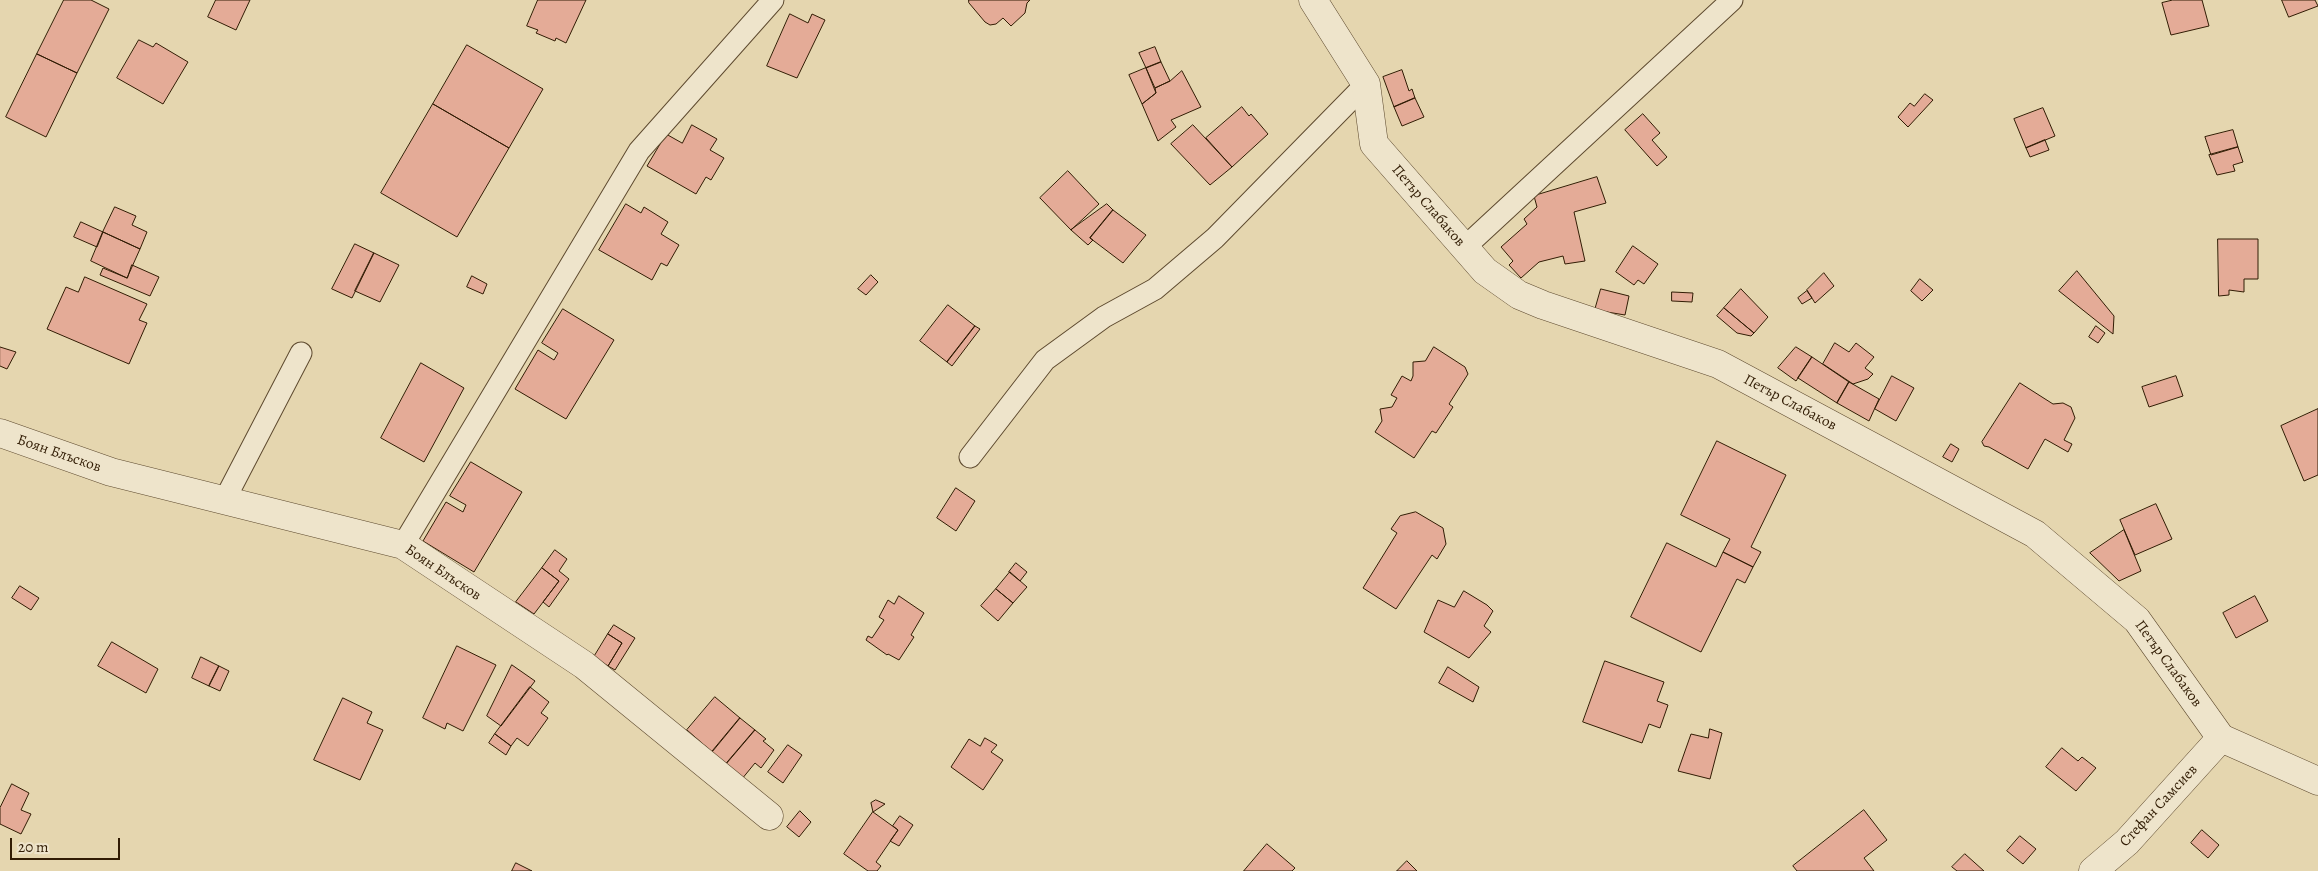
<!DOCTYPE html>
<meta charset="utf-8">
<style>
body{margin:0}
#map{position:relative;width:2318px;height:871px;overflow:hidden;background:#e5d6af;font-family:Alegreya,serif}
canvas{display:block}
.scale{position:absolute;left:10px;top:838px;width:110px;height:22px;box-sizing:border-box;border:2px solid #311c04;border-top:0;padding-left:6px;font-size:15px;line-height:18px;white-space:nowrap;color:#311c04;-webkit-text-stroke:4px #eee4cb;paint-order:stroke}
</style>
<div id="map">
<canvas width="2318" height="871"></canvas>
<div class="scale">20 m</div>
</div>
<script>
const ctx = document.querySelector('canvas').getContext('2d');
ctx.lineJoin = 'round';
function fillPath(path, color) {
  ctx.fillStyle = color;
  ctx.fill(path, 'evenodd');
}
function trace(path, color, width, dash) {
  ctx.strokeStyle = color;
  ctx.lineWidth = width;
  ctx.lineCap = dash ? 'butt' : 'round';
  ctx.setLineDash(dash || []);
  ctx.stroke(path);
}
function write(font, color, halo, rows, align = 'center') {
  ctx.font = font + ' Alegreya,serif';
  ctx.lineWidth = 4;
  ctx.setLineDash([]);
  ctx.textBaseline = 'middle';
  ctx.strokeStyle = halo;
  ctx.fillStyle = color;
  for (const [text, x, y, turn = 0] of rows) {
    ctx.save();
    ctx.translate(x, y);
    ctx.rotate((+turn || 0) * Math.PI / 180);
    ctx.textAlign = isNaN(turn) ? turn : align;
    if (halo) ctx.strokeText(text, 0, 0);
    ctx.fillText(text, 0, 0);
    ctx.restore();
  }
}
const building = new Path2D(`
 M64,0H91L109,9L77,73L37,54Z
 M216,0H250L236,30L208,17Z
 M538,0H586L566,43L556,38L555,41L536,33L538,30L527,26Z
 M969,0H1030L1027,3L1025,13L1011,26L1003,18L996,24L990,25L985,22L969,3Z
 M2173,0H2202L2209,26L2171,35L2162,3Z
 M2282,0H2315L2318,6L2289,17Z
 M790,14L808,23L812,14L825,20L797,78L767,66Z
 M139,40L153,47L156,43L188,62L163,104L117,78Z
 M467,45L543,89L509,148L433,104Z
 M1155,47L1161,62L1146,68L1139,53Z
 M37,54L77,73L46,137L6,117Z
 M1161,62L1170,81L1155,88L1146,68Z
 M1146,68L1156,93L1142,104L1129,75Z
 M1402,70L1409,91L1412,89L1415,98L1394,107L1383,77Z
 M1182,71L1201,107L1171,120L1176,127L1158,141L1142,104L1156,93L1155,88L1170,81Z
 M1925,94L1933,100L1908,127L1898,117L1910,103L1914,106Z
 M1415,98L1424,117L1402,126L1394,107Z
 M433,104L509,148L457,237L381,193Z
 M1242,107L1249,116L1251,114L1268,134L1232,167L1206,138Z
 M2043,108L2055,136L2026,148L2014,119Z
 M1643,114L1660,133L1652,140L1667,157L1657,166L1625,130Z
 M692,125L717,139L710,150L724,158L711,180L706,177L696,194L647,166L666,134L682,143Z
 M1193,125L1232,167L1210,185L1171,144Z
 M2233,130L2238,147L2211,155L2205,137Z
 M2045,140L2049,150L2030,157L2026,148Z
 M2238,147L2243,162L2233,165L2235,171L2217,175L2209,155Z
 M1068,171L1099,204L1071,230L1040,198Z
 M1597,177L1606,203L1574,212L1585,261L1565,264L1563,256L1539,262L1521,278L1509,265L1513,261L1501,247L1527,224L1524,219L1537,207L1534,196Z
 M626,204L641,213L644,207L668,222L661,234L679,245L667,266L661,263L652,280L599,250Z
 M1107,204L1113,210L1090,238L1093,240L1088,245L1071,230Z
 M115,207L136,216L132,225L147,232L140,249L103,232Z
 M1113,210L1146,235L1123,263L1090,238Z
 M81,222L103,232L97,247L74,237Z
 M103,232L140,249L127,278L91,261Z
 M2218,239H2258V279H2244V292L2229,290V295L2219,296Z
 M355,244L374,253L352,298L332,289Z
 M1633,246L1658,264L1644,284L1638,280L1634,285L1616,272Z
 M374,253L399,265L380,302L355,291Z
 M132,265L159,277L150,296L100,275L103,268L127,278Z
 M2077,271L2114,316L2113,334L2059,291Z
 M1824,273L1834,286L1815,303L1807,290Z
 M871,275L878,282L866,295L858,289Z
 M472,276L487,284L483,294L467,287Z
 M85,277L147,304L139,320L147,323L129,364L47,329L66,287L78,292Z
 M1920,279L1933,290L1922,301L1911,291Z
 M1601,289L1629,296L1625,315L1595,310Z
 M1741,289L1768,317L1754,333L1724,308Z
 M1807,291L1812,298L1802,304L1798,298Z
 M1672,292L1693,293L1692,302L1672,301Z
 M948,305L975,326L947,362L920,341Z
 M1724,308L1754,333L1751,336L1737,333L1717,316Z
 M563,309L614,340L566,419L515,389L538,350L554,360L558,353L542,343Z
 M975,326L980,329L952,366L947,362Z
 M2096,326L2105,333L2098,343L2089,337Z
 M1835,343L1849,352L1856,343L1874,357L1865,368L1873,374L1868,379L1853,384L1823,364Z
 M0,347L16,352L7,369L0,366Z
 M1434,347L1465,367L1468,374L1449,404L1453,407L1436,433L1432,431L1414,458L1375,432L1382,421L1380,409L1392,407L1397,398L1391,395L1402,376L1411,381L1413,376V362L1425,361Z
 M1796,347L1812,357L1796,381L1778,368Z
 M1812,357L1849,382L1837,403L1798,378Z
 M421,363L464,388L424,462L381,438Z
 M1892,376L1914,388L1896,421L1875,409Z
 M2176,376L2183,396L2149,407L2142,387Z
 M1849,382L1879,399L1869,421L1837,403Z
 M2020,383L2053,404L2063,403L2071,407L2075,418L2064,440L2072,444L2068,452L2045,439L2028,469L1989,447L1984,446L1982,442Z
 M2318,409V475L2304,481L2281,426Z
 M1717,441L1786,475L1751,547L1761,552L1753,567L1723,552L1730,539L1681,515Z
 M1951,444L1959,449L1952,462L1943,457Z
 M471,462L522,492L474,572L423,541L446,502L463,512L466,505L450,496Z
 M956,488L975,501L956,531L937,518Z
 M2156,504L2172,539L2135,555L2120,520Z
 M1416,512L1443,528L1446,544L1437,559L1432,555L1396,609L1363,588L1397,533L1391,529L1400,516Z
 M2124,530L2141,571L2119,581L2090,553Z
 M1667,543L1716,567L1723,552L1753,567L1745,583L1737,579L1701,652L1631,617Z
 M555,550L567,559L559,571L569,579L549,607L543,602L559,581L542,568Z
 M1016,563L1027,572L1020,581L1009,572Z
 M542,568L559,581L534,614L516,602Z
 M1010,572L1027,587L1013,603L996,589Z
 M20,586L39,598L31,610L12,598Z
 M996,589L1013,603L998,621L981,606Z
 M1464,591L1487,605L1493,611L1484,626L1491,632L1469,658L1424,632L1438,600L1454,607Z
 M899,596L924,613L911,635L914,637L899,660L888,654L887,655L866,640L868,636L872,638L884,620L879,617L888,600L894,604Z
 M2255,596L2268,621L2236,638L2223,613Z
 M614,625L635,638L615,670L608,666L622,643L608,634Z
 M608,634L622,643L608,666L594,657Z
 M112,642L158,669L146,693L98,666Z
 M457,646L496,665L463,731L447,723L445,729L423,718Z
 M201,657L219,666L209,686L192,678Z
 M1605,661L1664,682L1657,701L1668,705L1660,728L1649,724L1642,743L1583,722Z
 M512,665L535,681L501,726L487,716Z
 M219,666L229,671L220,691L209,686Z
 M1448,667L1479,687L1473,702L1439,683Z
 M530,687L549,702L541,713L548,718L528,746L517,738L511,746L495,734Z
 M715,697L740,718L712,752L687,730Z
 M343,698L372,712L367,723L383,730L360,780L314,760Z
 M740,718L755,730L720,771L706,759Z
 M1710,729L1722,733L1710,779L1678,771L1691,734L1708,738Z
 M755,730L766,739L763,741L774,750L761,768L755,763L737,785L720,771Z
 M495,734L511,746L506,755L489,743Z
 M985,738L997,745L991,752L1003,760L983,790L951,767L969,739L980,746Z
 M788,745L802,755L783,783L768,772Z
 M2062,748L2078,761L2082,757L2096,768L2076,791L2046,767Z
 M12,784L29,793L21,810L31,814L21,834L0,824V808Z
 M876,800L885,804L873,812L871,803Z
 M1864,810L1887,840L1864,858L1874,871H1797L1793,866Z
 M800,811L811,822L799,837L787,827Z
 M873,812L898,830L876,862L881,866L877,871H868L844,854Z
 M900,816L913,825L899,846L890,841L898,830L893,826Z
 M2202,830L2219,845L2208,858L2191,843Z
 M2020,836L2036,849L2023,864L2007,851Z
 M1267,844L1295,868L1292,871H1244Z
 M1965,854L1984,871H1957L1952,867Z
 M1407,861L1417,871H1397Z
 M516,863L532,871H512Z`);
const service = new Path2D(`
 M1464,248L1732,0
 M970,457L1045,360L1104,317L1155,289L1215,238L1366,84
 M224,501L301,353
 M403,545L639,151L773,0`);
const minor = new Path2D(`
 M1313,0L1366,84L1374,144L1485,271L1519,295L1543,305L1718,364L2035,534L2137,620L2221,738L2318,781
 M0,433L111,472L403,545L584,665L769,816
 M2093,871L2127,842L2221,738`);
const streetNames = [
 ["Петър Слабаков",1428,206,49],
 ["Петър Слабаков",1790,403,28],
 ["Боян Блъсков",59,454,19],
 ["Боян Блъсков",443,573,34],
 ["Петър Слабаков",2168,664,54],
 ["Стефан Самсиев",2159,806,-47]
];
fillPath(building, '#e4ab97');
trace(building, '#311c04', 1);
trace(service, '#5e4a2f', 23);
trace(minor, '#5e4a2f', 29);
trace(service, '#eee4cb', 21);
trace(minor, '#eee4cb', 28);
write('15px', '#311c04', '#eee4cb', streetNames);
</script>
